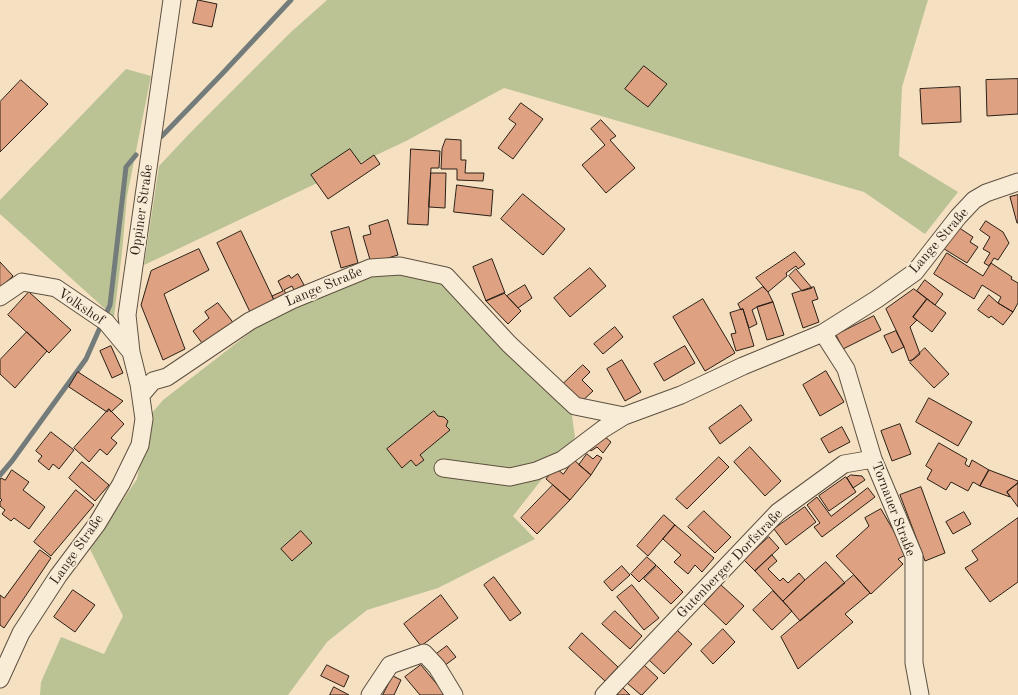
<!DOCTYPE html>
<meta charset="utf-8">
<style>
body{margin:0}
canvas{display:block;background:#f5e1c2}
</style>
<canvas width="1018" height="695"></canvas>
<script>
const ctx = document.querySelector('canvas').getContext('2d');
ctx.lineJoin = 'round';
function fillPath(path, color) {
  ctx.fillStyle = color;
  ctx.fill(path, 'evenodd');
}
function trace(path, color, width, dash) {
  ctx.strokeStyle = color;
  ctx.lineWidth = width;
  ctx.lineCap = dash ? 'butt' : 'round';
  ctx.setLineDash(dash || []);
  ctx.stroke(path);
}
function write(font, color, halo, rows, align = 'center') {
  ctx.font = font + ' "Old Standard TT",serif';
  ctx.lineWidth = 3.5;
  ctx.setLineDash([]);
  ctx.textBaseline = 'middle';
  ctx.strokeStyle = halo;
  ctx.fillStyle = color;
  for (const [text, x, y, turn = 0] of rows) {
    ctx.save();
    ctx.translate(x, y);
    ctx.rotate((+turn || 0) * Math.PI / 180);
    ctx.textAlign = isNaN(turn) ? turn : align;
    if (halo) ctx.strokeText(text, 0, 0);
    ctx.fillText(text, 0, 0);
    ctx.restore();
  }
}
const green = new Path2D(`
 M327,0H928L902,87L899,156L958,192L925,234L864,192L504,88L406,141L144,265L159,166L190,133L291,32Z
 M126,69L151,76L127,196L122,252L114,317L0,214V200Z
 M369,271L440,281L571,409L575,437L513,516L535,539L438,588L367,610L327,642L288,695H40L41,682L61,637L104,654L123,616L90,549L137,479L144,446L147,419L163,400L257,327L297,303Z`);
const stream = new Path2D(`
 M162,136L221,75L291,0
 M0,475L12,461L86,359L110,305L126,167L136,155`);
const building = new Path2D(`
 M198,0L217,4L212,27L193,23Z
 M644,66L667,84L648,107L625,89Z
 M1018,79V114L987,116L986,80Z
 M21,80L48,104L0,152V102Z
 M960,87L961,122L922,124L920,89Z
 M521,103L543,119L513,159L498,148L516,124L509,119Z
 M601,120L616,136L610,140L635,168L606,193L582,165L605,145L591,129Z
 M446,139L461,140V160H466L465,173H484L483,181L457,180V169H441L442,149Z
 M350,149L361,164L374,155L380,164L328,199L311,175Z
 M411,149L440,151L439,168H431L428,225L408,224Z
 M431,173H446L445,208L429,207Z
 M457,185L493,190L491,216L454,212Z
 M523,194L565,229L543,255L501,219Z
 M1018,195V223H1017L1010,197Z
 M388,220L398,255L371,263L363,236L371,234L369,226Z
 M986,221L1003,232L1009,243L998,260L994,258L989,266L984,263L990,253L983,249L990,237L980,230Z
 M955,225L973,237L970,242L978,247L967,263L941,247Z
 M349,227L358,263L341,268L331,232Z
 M241,231L274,300L250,312L217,243Z
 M199,249L209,270L164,294L185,349L163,360L141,305L151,271Z
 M795,252L805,264L798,269L796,266L786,273L787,276L768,292L756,278Z
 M947,253L983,276L991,263L1012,277L1011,279L1018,283V303L1013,312L998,303L1001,297L982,285L974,299L934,274Z
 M492,259L505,293L486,301L473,267Z
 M0,262L13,276L0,288Z
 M590,268L606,286L570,317L554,298Z
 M796,269L812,288L802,291L789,276Z
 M298,274L304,285L294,290L292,286L284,290L286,294L274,300L272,296L283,291L278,281L289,275L291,278Z
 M925,280L943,294L935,305L917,291Z
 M525,285L532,298L518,308L507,296Z
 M763,287L768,292L773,302L757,307L752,310L757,324L749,328L743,309L741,310L738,304Z
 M814,287L818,299L812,301L819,322L803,328L792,294Z
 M914,289L927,299L913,317L917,320L910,327L920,354L914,359L909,361L904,347L886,309Z
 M29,292L71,330L49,353L8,315Z
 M504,293L521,311L508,324L486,301Z
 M989,295L998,303L1013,312L1003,325L991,316L989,318L978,310Z
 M703,299L735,353L705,371L673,317Z
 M927,299L946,313L932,332L913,317Z
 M773,302L784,335L767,340L757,307Z
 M218,303L235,325L205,347L193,331L209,318L205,312Z
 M743,309L754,346L736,351L731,334L736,333L730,313Z
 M874,316L881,330L843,349L836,335Z
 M615,327L623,337L603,354L594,344Z
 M896,331L904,347L892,353L884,336Z
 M27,332L47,351L15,388L0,374V360Z
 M111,346L123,373L112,378L100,351Z
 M685,346L695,363L664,381L654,364Z
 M925,348L949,374L934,388L910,363Z
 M622,360L641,392L625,401L607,369Z
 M583,365L590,372L582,380L593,391L580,403L562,385Z
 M826,371L844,402L820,416L803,385Z
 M78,372L123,401L111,412L109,409L107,412L69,387Z
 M929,398L972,422L958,446L916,422Z
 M741,405L752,420L720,444L709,428Z
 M109,409L124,424L111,438L117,443L107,455L100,449L89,462L74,448Z
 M434,411L438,416L444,417L448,421L446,426L450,430L420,455L424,460L416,466L411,460L402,468L387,449Z
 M900,424L911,454L892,461L881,431Z
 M842,427L850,442L829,453L821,439Z
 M51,432L74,450L59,469L53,464L49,470L38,461L42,456L36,451Z
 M603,435L611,442L603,453L597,447L591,451L587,445Z
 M939,443L967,459L965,464L969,467L972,460L989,470L980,486L973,482L968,491L951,482L946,490L927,479L932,470L926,466Z
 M750,447L781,481L765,496L734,462Z
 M587,454L593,459L597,455L602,458L591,475L579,465Z
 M719,457L729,467L687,509L676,499Z
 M574,460L591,475L570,500L546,479L555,467L563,474Z
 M82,462L109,485L95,501L69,478Z
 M12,470L29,482L23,490L45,507L29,529L14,518L11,521L2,514L5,510L0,506V502L2,500L0,498V480L1,478L5,480Z
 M989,470L1018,481V483L1007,492L1010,497L980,486Z
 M851,475L862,476L865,480L853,488L847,478Z
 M846,477L856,492L829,511L819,496Z
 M1018,483V507L1007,492Z
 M553,485L570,500L537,534L521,518Z
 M921,487L945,553L925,561L900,495Z
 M868,488L875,497L822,537L814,527L820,523L807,505L817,497L831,516Z
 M76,490L94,505L51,556L34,542Z
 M805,507L816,522L786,545L774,529Z
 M881,509L907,554L898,559L903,564L871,594L870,593L854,575L836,556L869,526L865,518Z
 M704,511L731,537L715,553L688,527Z
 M964,512L971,524L953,534L946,522Z
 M664,515L675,525L648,556L637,546Z
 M1018,518V582L990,602L965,568L978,560L972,551Z
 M675,525L714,558L702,572L695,565L688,574L674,562L681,555L663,539Z
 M301,531L312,543L292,561L281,549Z
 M769,537L779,548L755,571L744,560Z
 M40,550L51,558L4,628L0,625V595L4,598Z
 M772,555L777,561L768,569L780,581L783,578L788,583L799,573L805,580L783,601L755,571Z
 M647,557L656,565L639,582L631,574Z
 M826,562L845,583L800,621L783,601L805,580Z
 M622,566L630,575L612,591L604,582Z
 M657,566L683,592L671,604L644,579Z
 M854,575L870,593L845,614L853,622L798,669L781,637Z
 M494,577L521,613L510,621L484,585Z
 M632,585L659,618L644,630L617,597Z
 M721,585L744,606L726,625L704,604Z
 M73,590L95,605L75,632L54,617Z
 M773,591L792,611L772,630L753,610Z
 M441,595L458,618L421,646L404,624Z
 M615,611L642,636L630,649L602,624Z
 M723,629L735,642L713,664L701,651Z
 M677,630L692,644L664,674L649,660Z
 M582,633L618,667L605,681L569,648Z
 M447,646L456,657L444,666L435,655Z
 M327,665L349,676L344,687L321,676Z
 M421,665L445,694L444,695H420L405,677Z
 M644,665L658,678L642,695H641L627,683Z
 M393,676L401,680L394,695H383Z
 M334,687L349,695H330Z
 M623,688L630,695H617Z`);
const minor = new Path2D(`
 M0,297L22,282L56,288L106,322L131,352
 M823,333L846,369L873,459L914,556V663L920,695
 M141,395L153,381L167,377L250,321L292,300L370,268L400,266L446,276L509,344L575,406L624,416
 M443,468L510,477L536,471L562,460L603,429L624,416L681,395L743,366L823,333L877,299L915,272L958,217L974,200L986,193L1018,182
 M0,679L21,633L58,576L97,524L121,484L140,445L144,419L139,384L131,352L127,315L172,0
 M370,695L390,665L424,653L437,667L454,695
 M604,695L778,512L844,464L873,459`);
const streetNames = [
 ["Oppiner Straße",142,210,-82],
 ["Lange Straße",939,241,-49],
 ["Lange Straße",324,287,-23],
 ["Volkshof",81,307,34],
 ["Tornauer Straße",893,509,69],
 ["Lange Straße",77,550,-55],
 ["Gutenberger Dorfstraße",730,564,-46]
];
fillPath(green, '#bbc394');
trace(stream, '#737c7b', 5);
fillPath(building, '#dea283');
trace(building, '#2b1f15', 1);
trace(minor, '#5e5040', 19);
trace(minor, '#f8ecd7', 17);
write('14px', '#2b1f15', '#f8ecd7', streetNames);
</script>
